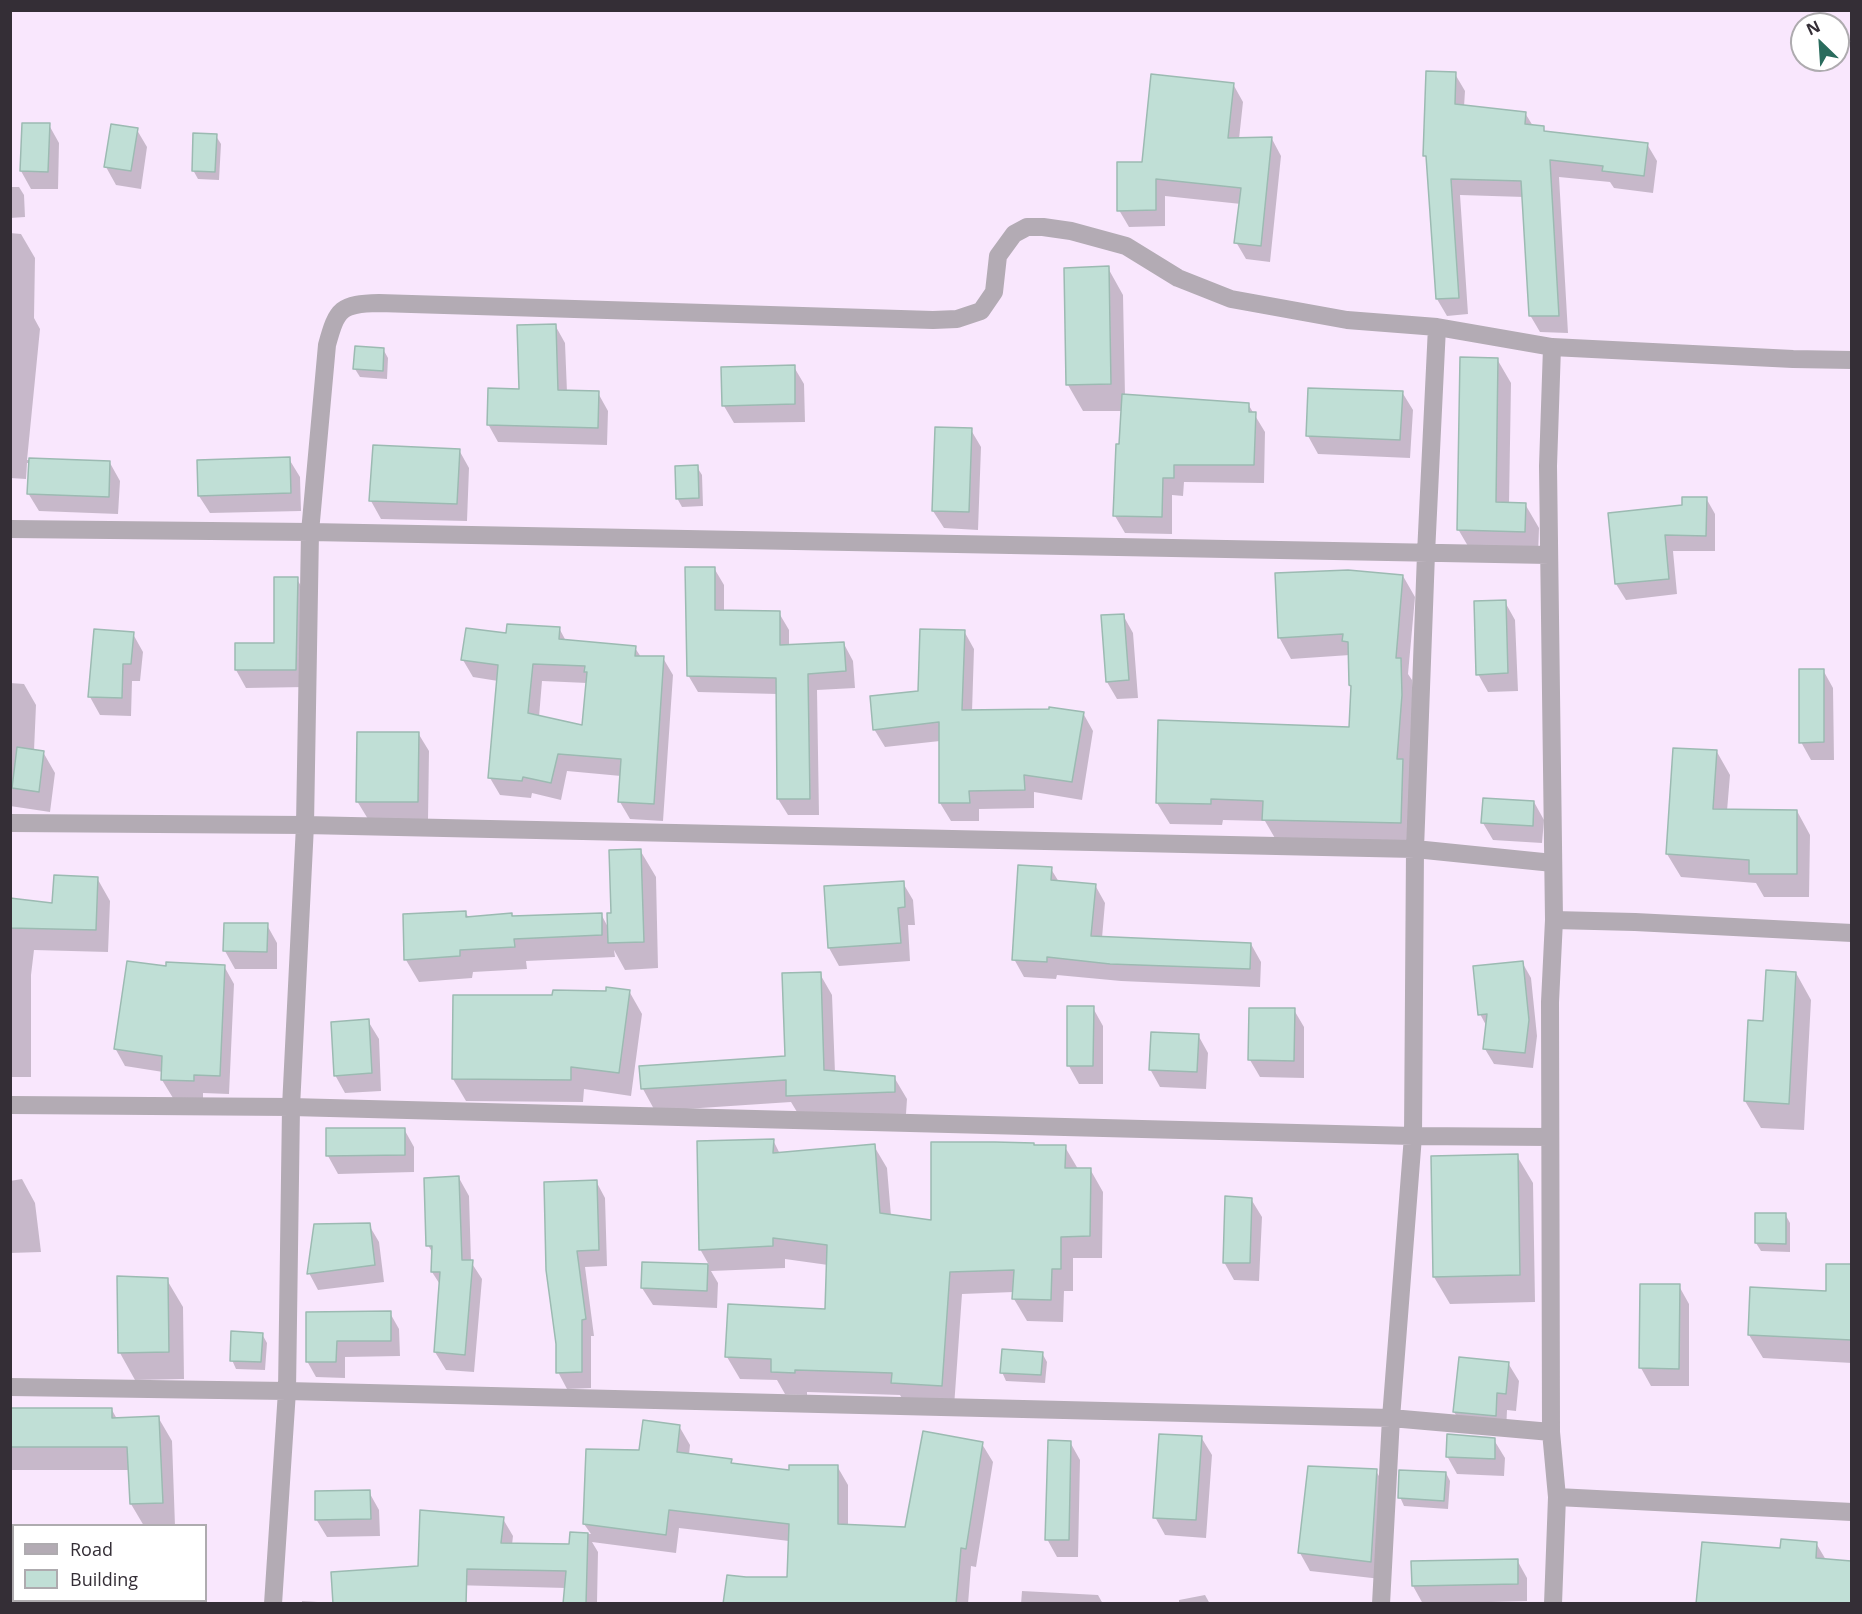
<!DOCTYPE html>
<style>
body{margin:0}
#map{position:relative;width:1862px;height:1614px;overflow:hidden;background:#f9e7fd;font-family:"Open Sans",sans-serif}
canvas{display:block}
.frame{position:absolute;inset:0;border:12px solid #342e36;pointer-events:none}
.legend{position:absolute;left:12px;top:1524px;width:195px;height:78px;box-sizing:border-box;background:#fff;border:2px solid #aeabaf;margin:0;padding:8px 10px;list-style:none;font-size:18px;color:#342e36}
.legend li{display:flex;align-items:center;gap:12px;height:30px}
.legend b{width:30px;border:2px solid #aeabaf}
.north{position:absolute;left:1790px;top:12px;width:60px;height:60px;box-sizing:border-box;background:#fff;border:2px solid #aeabaf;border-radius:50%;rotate:335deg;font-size:16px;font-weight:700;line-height:24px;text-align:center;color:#342e36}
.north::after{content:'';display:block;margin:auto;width:21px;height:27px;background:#2a6c5d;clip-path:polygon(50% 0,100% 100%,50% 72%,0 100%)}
</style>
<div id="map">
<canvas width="1862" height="1614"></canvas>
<div class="frame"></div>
<ul class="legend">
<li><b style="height:8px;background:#b3abb4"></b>Road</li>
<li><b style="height:16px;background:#c0dfd6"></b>Building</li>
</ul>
<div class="north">N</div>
</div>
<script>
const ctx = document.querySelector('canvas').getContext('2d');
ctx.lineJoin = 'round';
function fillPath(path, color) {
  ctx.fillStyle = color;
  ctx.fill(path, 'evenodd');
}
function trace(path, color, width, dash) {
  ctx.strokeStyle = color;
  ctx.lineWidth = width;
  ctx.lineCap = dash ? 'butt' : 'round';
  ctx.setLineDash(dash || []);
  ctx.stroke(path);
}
const shadow = new Path2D(`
 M1455,74L1465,91L1464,107L1525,113L1533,126L1543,127L1546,133L1647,144L1657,161L1653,193L1614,188L1610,182L1559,177L1568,333L1540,332L1530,315L1524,197L1460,195L1468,314L1447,316L1437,299L1427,160L1425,155Z
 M1233,84L1243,102L1239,139H1272L1281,156L1270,262L1246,259L1236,242L1241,204L1165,196V226L1129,227L1119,210Z
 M49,125L59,143L58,189H31L21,171Z
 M137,130L147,147L141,189L116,185L106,167Z
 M216,136L221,144L219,180L198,179L193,170Z
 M10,187H19L24,195L25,217L10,218Z
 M10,233L21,234L35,258L34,318L40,329L27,460L110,463L120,481L118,514L39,511L28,493L30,463H27L26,479L10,478Z
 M1108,268L1123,295L1125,396L1248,404L1265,432L1264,483L1184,482L1183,496L1172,495V534L1125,533L1115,516L1122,411H1083L1068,385Z
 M555,325L565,343L567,392L598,393L608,411L607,445L498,442L488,424L521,391Z
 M383,349L388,358L387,379L360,377L355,369Z
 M1497,359L1511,383L1509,504H1525L1539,528L1538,555L1472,553L1458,529Z
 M794,367L804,384L805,422L734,423L724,406Z
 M1402,392L1413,410L1410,458L1318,454L1308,436Z
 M971,430L981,447L978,530L944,528L933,511Z
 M459,450L469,468L467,521L381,519L371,501Z
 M289,459L300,477L301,511L210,513L199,496Z
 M697,467L702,475L703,506L682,507L677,498Z
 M1706,498L1715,514V551H1673L1677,594L1626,600L1616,584L1683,507Z
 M714,568L724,585V612L779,613L789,630V646L844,644L853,661L855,688L817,690L819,815H788L778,799L777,694L698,692L688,675Z
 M1403,576L1415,597L1408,674L1412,680L1413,717V843L1276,840L1265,821L1223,820L1222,825L1170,824L1157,803L1351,728L1352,688L1350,655L1291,659L1279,637Z
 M297,579L307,597L306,687L246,688L236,670L276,645Z
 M1505,602L1515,620L1518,691L1488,692L1478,674Z
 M1123,615L1133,633L1138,698L1117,699L1107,682Z
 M559,628L566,641L635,648L641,657L663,658L673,675L663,821L630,819L620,802L621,776L567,771L561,800L532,793L531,798L500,795L490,778L498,681L473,677L463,660ZM542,681L587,683L583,727L539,717Z
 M964,631L974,649L972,712L1083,713L1093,731L1082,800L1034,792V808L979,809V821H951L940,803V741L885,747L874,729L920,692Z
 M133,634L143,652L140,681H132L131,716L100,715L90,697Z
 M1823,670L1833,688L1834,760H1811L1801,742Z
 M10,683L24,684L36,705L34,751L43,752L55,773L50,812L10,806Z
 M418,733L429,751L428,820L368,819L357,801Z
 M1717,752L1730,775L1727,811H1797L1810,835L1809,897H1764L1756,883L1681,877L1667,854Z
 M1534,802L1544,820L1542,843L1493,840L1483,823Z
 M640,850L656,877L658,968L625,970L614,950L615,957L526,961L527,969L473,972L472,978L419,982L406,960L465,912L469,918L511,915L513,918L601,914L609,929L613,914Z
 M1051,869L1059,882L1095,885L1105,903L1102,938L1251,944L1261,962L1260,987L1121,981L1057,975L1056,979L1024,977L1014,959Z
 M97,878L110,901L108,952L34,950L31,975V1077H10V900L54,904Z
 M903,883L913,900L915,925H908L910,961L839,966L829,948Z
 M267,925L277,943V969H235L225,951Z
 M1522,962L1531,978L1537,1036L1533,1068L1494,1064L1485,1049L1487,1027L1480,1014Z
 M224,966L234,984L229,1094L203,1093V1099L173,1098L162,1080L163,1072L125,1066L115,1048L167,968Z
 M1796,973L1811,1000L1804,1130L1761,1128L1745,1101L1750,1022L1764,1023Z
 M820,974L832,995L835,1073L894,1077L907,1099L906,1114L800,1117L791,1102L655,1111L643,1089L641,1067L786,1057Z
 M629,991L642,1014L631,1096L584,1089L583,1102L466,1101L453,1079L554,997Z
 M1093,1008L1103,1026V1084H1079L1069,1066Z
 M1294,1010L1304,1027V1078L1260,1077L1250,1060Z
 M368,1021L379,1039L381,1091L345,1093L335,1075Z
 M1198,1035L1208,1053L1206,1089L1160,1087L1150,1069Z
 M404,1129L414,1147V1172L338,1174L328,1156Z
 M773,1140L780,1154L874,1146L887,1168L891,1216L933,1221L1034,1147H1065L1078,1169H1090L1103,1192L1102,1258H1073V1291H1064L1063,1322L1027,1321L1014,1299V1292L962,1294L954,1407L905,1404L900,1395L807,1392V1395L785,1394L777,1380L740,1379L727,1357L827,1311L828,1265L785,1259V1268L711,1271L718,1283L717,1308L653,1305L642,1288L643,1263L709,1265L700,1249Z
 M1517,1156L1533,1183L1535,1302L1450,1304L1434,1277Z
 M459,1178L469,1196L471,1262L482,1279L474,1372L446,1370L435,1352L441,1286L432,1272L433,1254L428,1245Z
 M22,1179L35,1203L41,1252L10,1253V1181Z
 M596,1181L605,1198L607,1266L585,1267L594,1336H591V1388L567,1389L558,1372L557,1344L548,1270Z
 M1251,1199L1262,1217L1259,1281L1234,1280L1224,1262Z
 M1756,1214H1785L1790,1223V1252L1761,1251L1756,1243Z
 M369,1225L379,1242L384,1282L318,1290L309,1273Z
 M1828,1265H1852V1363L1763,1358L1749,1335L1752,1289L1828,1292Z
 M167,1280L183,1307L184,1379L135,1380L120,1353Z
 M1679,1286L1689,1304V1386H1651L1641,1368Z
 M390,1313L399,1329L400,1356L345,1357V1378L316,1377L307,1361L308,1314Z
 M262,1334L267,1343L265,1370L236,1369L232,1360Z
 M1042,1353L1047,1362L1045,1383L1006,1381L1002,1372Z
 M1508,1363L1519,1381L1516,1411L1507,1410L1506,1433L1465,1430L1454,1412Z
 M10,1410H112L117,1419L158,1417L172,1441L175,1526H144L131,1504L130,1470H10Z
 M679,1426L690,1445L689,1455L731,1460L733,1465L790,1472L837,1466L848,1485V1526L906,1528L982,1444L993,1462L976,1567L971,1566L968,1604H725L788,1578L789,1541L679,1528L676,1553L592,1542L598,1552L597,1603L564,1604L566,1588L452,1585L450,1604H302V1601L334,1603L419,1567L503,1519L513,1536L512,1545L570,1546L571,1533L591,1534L584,1524L640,1452Z
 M1201,1437L1212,1455L1206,1538L1165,1535L1155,1517Z
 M1494,1440L1505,1458L1504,1476L1457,1474L1447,1456Z
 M1070,1442L1080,1460L1078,1557H1057L1047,1539Z
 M1376,1471L1386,1488L1381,1579L1310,1571L1300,1553Z
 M1446,1473L1450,1481L1448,1509L1404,1506L1400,1497Z
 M369,1492L379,1510L380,1536L327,1537L316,1519Z
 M1816,1543L1826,1560L1852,1563V1604H1698L1781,1549Z
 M1517,1560L1527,1578V1601L1423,1604L1413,1586V1562Z
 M1022,1591L1098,1595L1103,1604H1021Z
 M1205,1595L1210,1604H1179V1600Z
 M105,1600H143V1604H105Z`);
const building = new Path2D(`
 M1426,71L1456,72L1455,104L1526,112L1525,124L1544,126V131L1648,143L1644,176L1602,171L1603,166L1550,160L1559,316H1529L1521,181L1451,179L1459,298L1436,299L1426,156H1423Z
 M1151,74L1234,83L1228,138L1272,137L1261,246L1234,243L1241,188L1156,179V210L1117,211V162H1142Z
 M22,123H50L48,172L20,171Z
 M111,124L138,128L131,171L104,167Z
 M193,133L217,134L215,172L192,171Z
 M1109,266L1111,384L1066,385L1064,268Z
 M556,324L558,390L599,391L598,428L487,425L488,388L519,389L517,325Z
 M355,346L384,348L383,371L353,369Z
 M1460,357L1498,358L1496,502L1526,503L1525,532L1457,530Z
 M795,365V404L722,406L721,367Z
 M1308,388L1403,391L1400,440L1306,436Z
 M1122,394L1249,403V412H1256L1254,465H1174V478H1163L1162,517L1113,516L1116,444H1119Z
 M935,427L972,428L969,512L932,511Z
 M373,445L460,449L457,504L369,501Z
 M290,457L291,493L198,496L197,460Z
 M29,458L110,461L109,497L27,494Z
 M698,465L699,498L676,499L675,466Z
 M1682,497H1707L1706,536L1665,535L1669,579L1615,584L1608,513L1682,505Z
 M685,567H715V610L780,611V645L844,642L846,671L808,674L810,799H777L776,678L687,676Z
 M1348,570L1403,575L1396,658H1401L1402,695L1397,759H1403L1401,823L1262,820L1263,801L1211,799V804L1156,803L1158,720L1349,727L1351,686L1349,685L1348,642L1342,641L1343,634L1278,638L1275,573Z
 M274,577H298L296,670H235V643H274Z
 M1506,600L1508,673L1476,675L1474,601Z
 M1124,614L1129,680L1106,682L1101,615Z
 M507,624L560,627L559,639L636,646L635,656H664L654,804L618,802L621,759L558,754L551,783L523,777L522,781L488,778L498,665L461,660L466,628L506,633ZM533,664L585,666L584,672H587L582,725L528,713Z
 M94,629L134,632L131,664H123L122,698L88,697Z
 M920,629L965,630L962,710L1049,709V707L1084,712L1072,782L1024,775L1025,790L969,791L970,803H939V722L873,730L870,696L918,691Z
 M1799,669H1824V742L1799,743Z
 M357,732H419L418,802H356Z
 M17,747L44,751L39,792L12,788Z
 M1673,748L1717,750L1713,809L1797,810V874H1749V860L1666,854Z
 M1483,798L1534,801L1533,826L1481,823Z
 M641,849L644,942L608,943L607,913H611L609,850Z
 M1018,865L1052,867L1051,880L1096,884L1091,936L1251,943L1250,969L1110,964L1047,957V962L1012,960Z
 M54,875L98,877L96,930L10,928V898L52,903Z
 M904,881L905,907L898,908L901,943L828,948L824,886Z
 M466,911V917L512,913V916L602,913V935L514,939L515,947L460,950V956L404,960L403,914Z
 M224,923H268L267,952L223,951Z
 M127,961L166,966V962L225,965L220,1076L194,1075V1081L161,1080L162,1056L114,1049Z
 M1523,961L1529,1020L1525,1053L1483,1049L1487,1014L1478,1015L1473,966Z
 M1766,970L1796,972L1789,1104L1744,1101L1748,1020L1763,1021Z
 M821,972L824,1070L895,1076V1092L786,1096V1080L641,1089L639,1066L785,1056L782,973Z
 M606,987L630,990L619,1073L571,1067V1080L452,1079L453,995H552L553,990L606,991Z
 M1067,1006H1094L1093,1066H1067Z
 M1249,1008H1295L1294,1061L1248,1060Z
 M369,1019L372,1073L334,1076L331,1022Z
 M1151,1032L1199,1034L1197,1072L1149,1070Z
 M326,1128H405V1155L326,1156Z
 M774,1139L773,1153L875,1144L880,1213L931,1220V1142H995L1034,1143V1145H1066L1065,1168H1091L1090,1236L1061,1237V1269H1052L1051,1300L1012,1299L1014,1270L950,1272L942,1386L891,1383L892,1373L795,1370V1373L771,1372V1359L725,1357L728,1304L825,1309L827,1245L773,1238V1246L699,1250L697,1141Z
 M1518,1154L1520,1275L1433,1277L1431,1156Z
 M459,1176L462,1260H473L465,1355L434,1352L440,1272H431L432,1246H426L424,1178Z
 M597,1180L599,1250L577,1251L586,1319L582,1320V1372L556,1373V1344L546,1270L544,1182Z
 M1225,1196L1252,1198L1250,1263H1223Z
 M1755,1213H1786V1244L1755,1243Z
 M370,1223L375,1265L307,1274L314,1224Z
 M642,1262L708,1264L707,1291L641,1288Z
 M1826,1264H1851V1340L1748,1335L1750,1287L1826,1291Z
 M117,1276L168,1278L169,1352L118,1353Z
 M1640,1284H1680L1679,1369L1639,1368Z
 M391,1311V1341H337L336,1362H306V1312Z
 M231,1331L263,1333L261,1362L230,1361Z
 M1002,1349L1043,1352L1041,1375L1000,1373Z
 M1459,1357L1509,1362L1506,1394L1497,1393L1496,1416L1453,1412Z
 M10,1408H112V1418L159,1416L163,1503L130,1504L127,1447H10Z
 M643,1420L680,1425L677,1452L732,1459L731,1463L789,1470V1465H838V1524L905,1527L923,1431L983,1442L966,1549L961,1548L956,1604H723L727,1575L746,1577H787L789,1524L669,1510L666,1535L583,1524L586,1449L639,1450Z
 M1159,1434L1202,1436L1196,1520L1153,1518Z
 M1447,1434L1495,1438V1459L1446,1457Z
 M1048,1440L1071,1441L1069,1540H1045Z
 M1308,1466L1377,1469L1371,1562L1298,1553Z
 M1399,1470L1446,1472L1444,1501L1398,1498Z
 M370,1490L371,1519L315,1520V1491Z
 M420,1510L504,1517L501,1543L569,1544L570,1532L588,1533L586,1604H563L566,1571L467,1569L466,1604H333L331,1572L418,1566Z
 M1781,1539L1817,1542L1816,1558L1851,1561V1604H1696L1702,1542L1780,1548Z
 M1518,1559V1584L1412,1586L1411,1561Z`);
const street = new Path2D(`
 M1552,347L1548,466L1554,920L1550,1002L1551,1432L1557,1497L1553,1604
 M10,529L310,532L1549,555
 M10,823L305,825L1415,849L1553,863
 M1554,920L1635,922L1852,933
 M10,1105L291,1107L1413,1136L1550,1137
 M10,1387L287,1391L1391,1418L1551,1432
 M1557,1497L1852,1512
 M273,1604L287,1391L291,1107L305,825L310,532L327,345C337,308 341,304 379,303L933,320L957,319L981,311L994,292L998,256L1014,234L1027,227H1043L1071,231L1126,246L1178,278L1231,299L1347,320L1437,327L1552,347L1793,359L1852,360
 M1381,1604L1391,1418L1413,1136L1415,849L1426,554L1437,327`);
fillPath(shadow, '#0003');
fillPath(building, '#c0dfd6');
trace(building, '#9cbab2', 1.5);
trace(street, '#b3abb4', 18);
</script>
